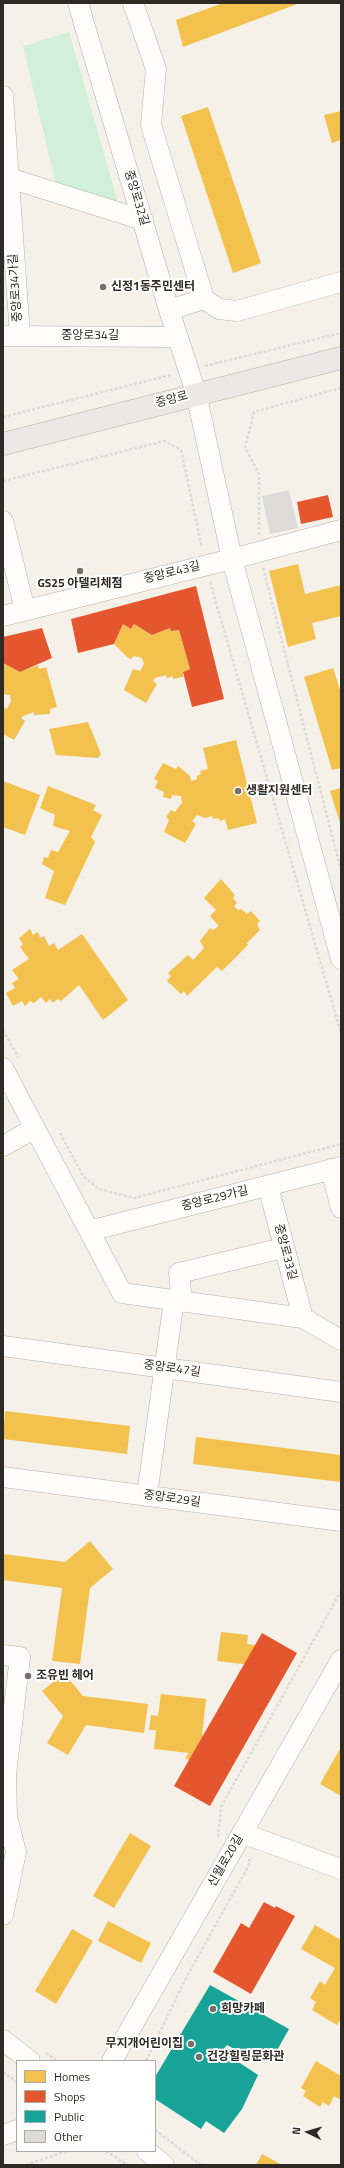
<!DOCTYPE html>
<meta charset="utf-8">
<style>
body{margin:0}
#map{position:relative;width:344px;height:2168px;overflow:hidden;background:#f5f1e8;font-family:"Titillium Web",sans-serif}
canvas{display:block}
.frame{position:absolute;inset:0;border:4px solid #2e2b25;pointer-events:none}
.legend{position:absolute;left:16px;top:2060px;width:140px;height:92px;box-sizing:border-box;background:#fff;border:1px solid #abaaa8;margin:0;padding:5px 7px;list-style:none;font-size:12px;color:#2e2b25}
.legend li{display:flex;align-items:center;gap:8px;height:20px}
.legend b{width:20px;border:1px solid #abaaa8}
.north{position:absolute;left:288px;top:2112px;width:40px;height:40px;-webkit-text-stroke:3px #fff;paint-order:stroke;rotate:275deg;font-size:11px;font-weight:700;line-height:16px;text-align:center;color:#2e2b25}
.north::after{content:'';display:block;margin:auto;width:14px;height:18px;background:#2e2b25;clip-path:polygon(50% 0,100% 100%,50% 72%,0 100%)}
</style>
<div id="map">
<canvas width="344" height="2168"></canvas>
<div class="frame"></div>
<ul class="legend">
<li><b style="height:11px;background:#f2c14e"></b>Homes</li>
<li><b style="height:11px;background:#e4572e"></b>Shops</li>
<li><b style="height:11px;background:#17a398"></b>Public</li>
<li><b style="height:11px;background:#dddbda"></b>Other</li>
</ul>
<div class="north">N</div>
</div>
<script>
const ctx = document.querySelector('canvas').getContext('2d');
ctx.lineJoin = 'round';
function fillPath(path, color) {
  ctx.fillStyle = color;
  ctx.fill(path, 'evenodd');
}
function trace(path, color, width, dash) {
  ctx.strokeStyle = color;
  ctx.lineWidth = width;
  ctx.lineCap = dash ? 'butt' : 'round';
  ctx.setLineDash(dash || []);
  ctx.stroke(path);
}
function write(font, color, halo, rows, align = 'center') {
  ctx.font = font + ' "Titillium Web","Noto Sans KR",sans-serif';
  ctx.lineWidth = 4;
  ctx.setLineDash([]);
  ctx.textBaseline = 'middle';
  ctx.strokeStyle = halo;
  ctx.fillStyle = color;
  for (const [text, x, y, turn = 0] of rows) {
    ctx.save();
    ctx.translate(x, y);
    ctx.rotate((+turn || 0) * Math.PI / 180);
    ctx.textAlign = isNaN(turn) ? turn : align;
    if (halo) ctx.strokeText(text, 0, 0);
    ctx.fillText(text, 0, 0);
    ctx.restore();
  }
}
const green = new Path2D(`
 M69,32L120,209L56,185L23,46Z`);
const homes = new Path2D(`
 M223,3H300L183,47L176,20Z
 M208,107L261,263L233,273L181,116Z
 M341,111V140L332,143L324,115Z
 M298,564L305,594L341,585V616L312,623L316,639L288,647L269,571Z
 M123,624L131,629L134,624L152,635L170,628L171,631L179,630L190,669L183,672V677L173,679V676L167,678L166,675L155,678L153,681L157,684L146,703L124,690L133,669L140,671L144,664L142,658L133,656L132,659L128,658L114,644Z
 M3,663L20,672L38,665L39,669L46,667L57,707L50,709V714L34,715V712L23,716L21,718L25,721L14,740L3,734V707L7,709L11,701L10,695L3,694Z
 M333,668L341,693V768L332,770L304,677Z
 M88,722L101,754L98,758L56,755L49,729Z
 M236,740L257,823L228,830L225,819L220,821L218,818L213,819L212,816L205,818L197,815L192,821L196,824L185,843L164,832L169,820L166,817L171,810L175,812L182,803L181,796L172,795L171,799L163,797L164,792L155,788L158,781L154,779L163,763L176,769L178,766L190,776L191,781L197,779V776L201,774L200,771L208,769L203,748Z
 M3,781L40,795L25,835L3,827Z
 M48,786L96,805L93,810L102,815L91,837L95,842L65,905L45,898L54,871L42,864L44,857L48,858L51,850L58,852L70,831L53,826L55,815L40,808Z
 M341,788V826L330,791Z
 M221,879L235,895L233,898L237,903L234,906L238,910L241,909L247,914L251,911L260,921L257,924L260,930L247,943L248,945L222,971L217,967L187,996L184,991L181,994L167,981L171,976L168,973L188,955L193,960L204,948L200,941L210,928L213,930L219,926L210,916L216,910L204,898Z
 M30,929L33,935L38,932L40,938L44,936L49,946L54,943L58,950L82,934L128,1000L103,1020L79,985L61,1001L58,999L53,1003L50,999L46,1003L41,997L34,1003L30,1001L25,1006L22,1001L13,1006L6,993L15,988L12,983L19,979L12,970L29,959L20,947L23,944L19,938Z
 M5,1411L130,1426L127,1454L3,1439Z
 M196,1437L341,1455V1482L193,1464Z
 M90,1541L113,1569L90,1588L80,1664L52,1661L62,1588L3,1580V1554L65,1562Z
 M221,1632L248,1635L247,1644L256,1645L261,1636L292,1654L277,1680L251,1665L217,1661Z
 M64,1673L83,1696L148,1704L144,1733L86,1725L68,1755L47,1743L63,1716L42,1691Z
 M161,1694L206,1699L202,1736L234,1754L220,1778L185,1758L189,1753L154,1749L156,1730H149L151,1715L158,1716Z
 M341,1747V1796L320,1784Z
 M130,1833L151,1846L114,1908L93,1896Z
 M108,1921L151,1943L141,1963L98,1941Z
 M315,1925L341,1940V2018L337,2025L312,2010L316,2002L310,1998L320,1981L325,1985L335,1968L301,1949Z
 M72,1929L93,1941L56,2004L35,1991Z
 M316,2061L341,2076V2100L334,2096L329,2106L323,2102L320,2107L303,2096L306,2091L301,2088Z
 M262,2154L282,2165H256Z`);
const shops = new Path2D(`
 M328,495L333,517L301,524L297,502Z
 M196,586L224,699L192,707L183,672L190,669L179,630L171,631L170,628L152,635L134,624L131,629L123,624L114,644L78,653L71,619Z
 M42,628L52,658L20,672L3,663V637Z
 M262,1633L297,1653L210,1806L174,1786Z
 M264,1902L275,1908L276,1906L295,1916L251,1994L213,1972L241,1923L249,1928Z`);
const public = new Path2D(`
 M210,1985L289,2029L271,2061L258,2053L254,2060L227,2045L222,2051L258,2075L242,2109L224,2133L206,2121L201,2129L155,2099V2077Z`);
const building = new Path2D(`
 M289,490L298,528L270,534L262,496Z`);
const path = new Path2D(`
 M205,366L341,333
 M3,417L171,375
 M3,481L165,441L181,450L202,548
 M259,535V474L245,447L254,412L341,388
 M263,568L341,870
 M210,582L341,1033
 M3,1030L18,1057
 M60,1133L83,1176L99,1189L134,1198L341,1144
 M218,1837L221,1807L341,1591
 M46,2053L57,2061
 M146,2061L186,1978L248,1867L250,1857
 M3,2072L17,2082
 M155,2130L201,2165
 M106,2151L127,2165
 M26,2165L67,2151`);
const minor = new Path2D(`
 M78,3L169,310L196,393L232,559L341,959
 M133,3L156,69L151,125L204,299
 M3,96L20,336
 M3,178H9L143,220
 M169,310L204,299L219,309L237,311L341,282
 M3,336L178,337
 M3,521L25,610
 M3,616L232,559L341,530
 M3,1068L122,1293L303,1318L341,1340
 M3,1146L35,1128
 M331,1169L341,1208
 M268,1186L303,1318
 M89,1231L341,1167
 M182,1302L179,1273L283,1248
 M3,1346L341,1392
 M3,1477L341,1521
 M147,1495L174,1300
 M3,1655L20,1657L6,1774L7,1817L16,1852L3,1915
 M242,1833L341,1869
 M3,2040L30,2061
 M112,2061L341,1660
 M3,2135L17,2130
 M147,2151L164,2165`);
const major = new Path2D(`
 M3,444L341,358`);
const markers = [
 [103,287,4,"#747069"],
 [80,571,4,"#747069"],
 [238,791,4,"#747069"],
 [28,1676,4,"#747069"],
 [213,2009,4,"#747069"],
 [191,2044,4,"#747069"],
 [199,2057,4,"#747069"]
];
const streetNames = [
 ["중앙로32길",136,198,73],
 ["중앙로34가길",16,288,-94],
 ["중앙로34길",90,336],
 ["중앙로",172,400,-15],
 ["중앙로43길",172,573,-14],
 ["중앙로29가길",215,1199,-14],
 ["중앙로33길",285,1252,75],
 ["중앙로47길",172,1369,8],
 ["중앙로29길",172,1499,8],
 ["신월로20길",226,1861,-60]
];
const poiNames = [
 ["신정1동주민센터",111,287],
 ["GS25 아델리체점",80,584,"center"],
 ["생활지원센터",246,791],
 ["조유빈 헤어",36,1676],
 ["희망카페",221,2009],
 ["무지개어린이집",183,2044,"right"],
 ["건강힐링문화관",207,2057]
];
fillPath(green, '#d2f0d9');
fillPath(homes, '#f2c14e');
fillPath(shops, '#e4572e');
fillPath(public, '#17a398');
fillPath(building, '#dddbda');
trace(minor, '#b3b0a9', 21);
trace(major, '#b6aaa8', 23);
trace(path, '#dcdad7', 2.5, [3, 2]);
trace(minor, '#fefdfc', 20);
trace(major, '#ede7e7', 22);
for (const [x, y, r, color] of markers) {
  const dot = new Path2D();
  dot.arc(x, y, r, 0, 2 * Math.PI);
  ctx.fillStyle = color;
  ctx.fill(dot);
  trace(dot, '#fff', 1.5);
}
write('12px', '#2e2b25', '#fff', streetNames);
write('bold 12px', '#2e2b25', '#fff', poiNames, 'left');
</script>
